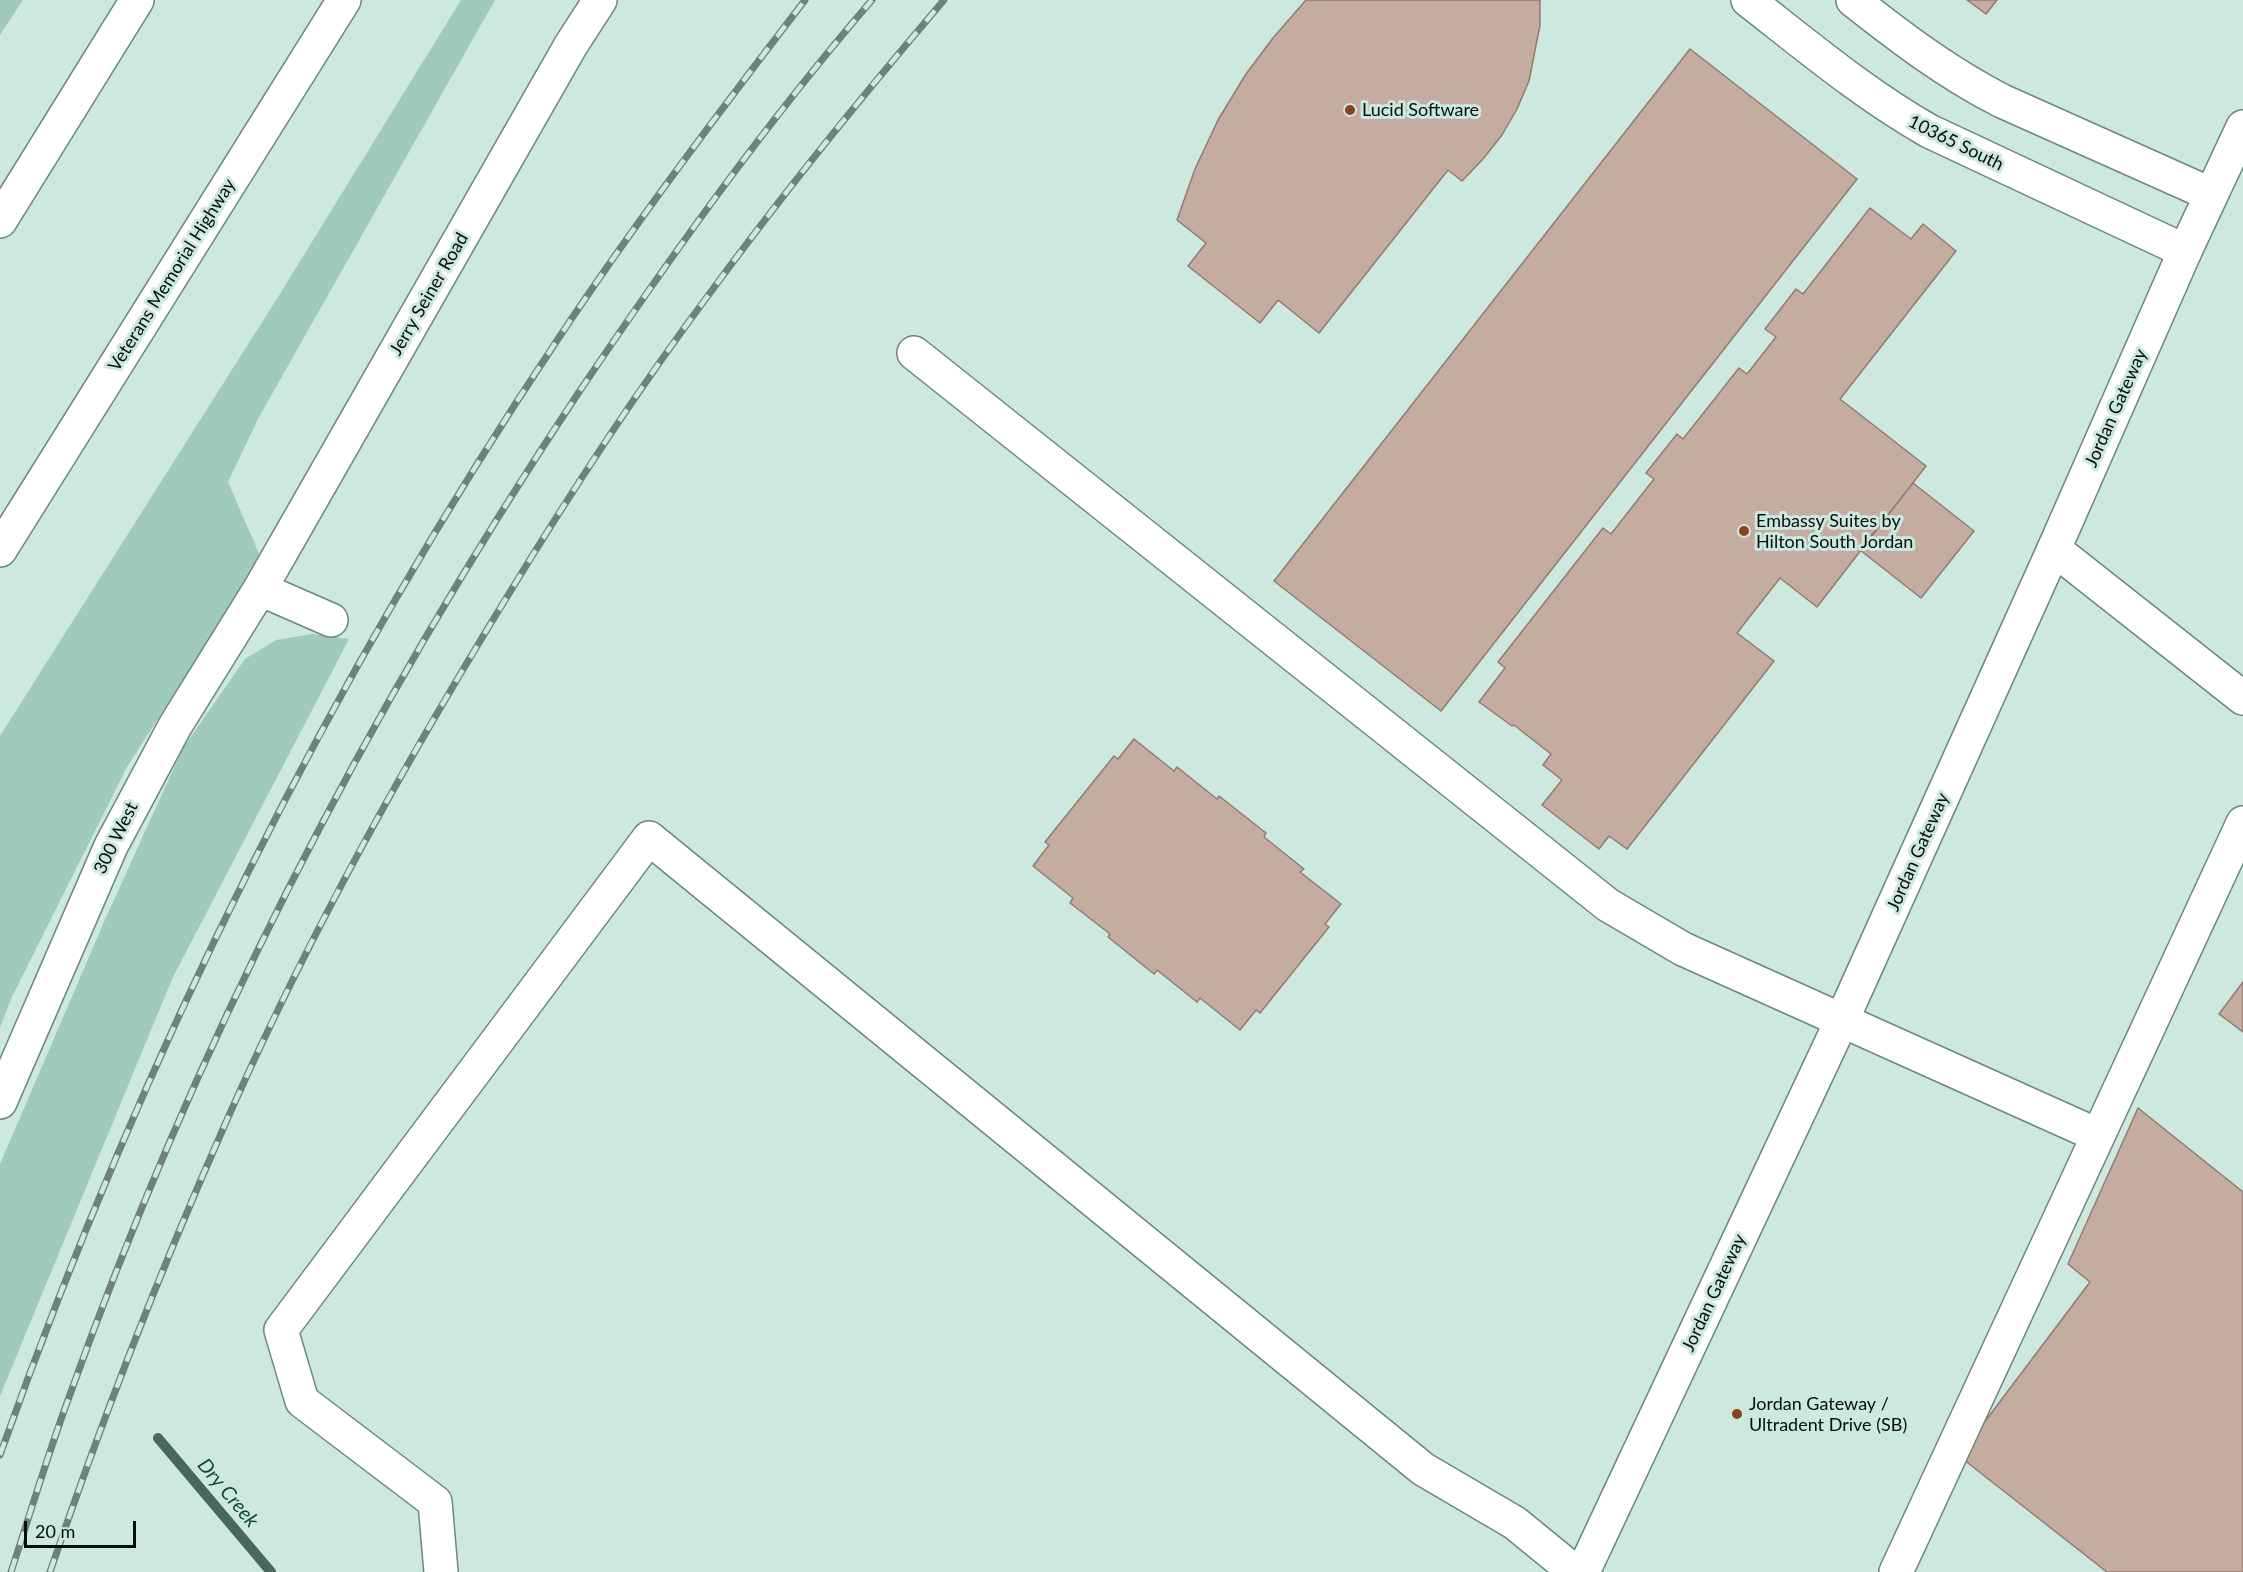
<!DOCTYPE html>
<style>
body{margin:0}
#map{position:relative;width:2243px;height:1572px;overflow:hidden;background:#cce8df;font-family:Lato,sans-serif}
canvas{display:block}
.scale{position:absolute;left:24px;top:1521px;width:112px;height:27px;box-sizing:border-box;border:3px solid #050e0b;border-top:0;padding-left:8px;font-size:18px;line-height:21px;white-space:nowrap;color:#050e0b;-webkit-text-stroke:4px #cce8df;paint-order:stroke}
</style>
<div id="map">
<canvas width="2243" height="1572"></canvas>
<div class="scale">20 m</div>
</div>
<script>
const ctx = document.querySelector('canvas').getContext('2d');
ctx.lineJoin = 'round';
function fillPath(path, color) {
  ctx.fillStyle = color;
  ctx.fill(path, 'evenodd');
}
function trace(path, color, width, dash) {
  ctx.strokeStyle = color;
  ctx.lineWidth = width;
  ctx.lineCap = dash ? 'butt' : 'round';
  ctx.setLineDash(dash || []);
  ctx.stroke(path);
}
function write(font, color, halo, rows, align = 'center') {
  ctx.font = font + ' Lato,sans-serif';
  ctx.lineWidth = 6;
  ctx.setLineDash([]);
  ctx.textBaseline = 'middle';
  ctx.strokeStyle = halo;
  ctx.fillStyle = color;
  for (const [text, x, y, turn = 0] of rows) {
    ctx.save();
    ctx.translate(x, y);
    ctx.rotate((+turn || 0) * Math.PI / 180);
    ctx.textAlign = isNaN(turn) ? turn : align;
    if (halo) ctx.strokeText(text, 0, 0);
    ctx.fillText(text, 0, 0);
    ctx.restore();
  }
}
const green = new Path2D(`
 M0,0H23L0,35Z
 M461,0H495L259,417L228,482L261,558L127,767L11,999L0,1028V736L278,297Z
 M313,634L349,639L172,979L0,1396V1164L104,922L183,748L245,659L276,640Z`);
const stream = new Path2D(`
 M158,1438L271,1572`);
const building = new Path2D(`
 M1306,0H1540V25L1529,81L1517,109L1502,135L1483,159L1462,181L1448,170L1319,333L1278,300L1260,323L1188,266L1206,243L1177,220L1195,169L1218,120L1246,74L1273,38Z
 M1967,0H1997L1986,14Z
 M1690,49L1857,179L1441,711L1274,581Z
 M1870,208L1911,239L1923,224L1956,251L1840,399L1926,466L1817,607L1780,578L1737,633L1774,661L1627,849L1609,836L1599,849L1542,805L1562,780L1543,765L1551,754L1514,725L1512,726L1479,702L1505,668L1498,662L1603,528L1611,534L1654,479L1646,473L1677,434L1683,439L1739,368L1747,374L1776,337L1765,329L1796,289L1803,294Z
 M1913,483L1974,531L1921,598L1860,550Z
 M1134,739L1174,771L1177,767L1217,799L1219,796L1266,833L1264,837L1304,869L1300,872L1341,904L1325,924L1329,927L1260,1013L1256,1010L1240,1030L1200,998L1197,1002L1157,970L1154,974L1108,937L1110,934L1070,903L1073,898L1033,866L1049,845L1045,842L1114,756L1118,759Z
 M2243,982V1032L2219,1014Z
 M2138,1108L2243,1192V1572H2107L1959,1456L2090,1282L2068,1264Z`);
const minor = new Path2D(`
 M1748,0C1807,46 1864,94 1929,131L2185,251
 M1853,0C1900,37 1947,73 2002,101L2210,194
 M914,353L1608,905L1683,949L2097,1135
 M2054,549L2243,698
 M260,589L331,620
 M0,1102L111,846L175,726L260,589L571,45L600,0
 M441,1572L435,1502L302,1401L281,1330L649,838L1423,1469L1515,1523L1575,1572
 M1896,1572L2243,823`);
const major = new Path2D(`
 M1583,1572L1842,1020L2054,549L2185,251L2243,127`);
const highway = new Path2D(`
 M0,221L137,0
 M0,550L344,0`);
const rail = new Path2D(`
 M0,1455C140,1062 326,686 558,339C635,223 720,111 805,0
 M11,1572C30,1514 47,1457 68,1400C195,1044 370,706 579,392C670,257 766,123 872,0
 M50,1572C101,1422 159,1274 223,1129C302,948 399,773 502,605C567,498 635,393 710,293C784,192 863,95 944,0`);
const markers = [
 [1350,110,6,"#88411e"],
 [1744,531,6,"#88411e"],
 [1737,1414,6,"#88411e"]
];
const poiNames = [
 ["Lucid Software",1362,110],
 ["Embassy Suites by",1756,521],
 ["Hilton South Jordan",1756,542],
 ["Jordan Gateway /",1749,1404],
 ["Ultradent Drive (SB)",1749,1425]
];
const streetNames = [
 ["10365 South",1956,143,26],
 ["Veterans Memorial Highway",172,275,-58],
 ["Jerry Seiner Road",429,294,-60],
 ["Jordan Gateway",2116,408,-66],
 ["300 West",116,838,-64],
 ["Jordan Gateway",1918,852,-66],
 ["Jordan Gateway",1714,1293,-65]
];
const waterNames = [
 ["Dry Creek",228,1493,50]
];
fillPath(green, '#a0cabc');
trace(stream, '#47685e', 10);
fillPath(building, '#c4aca1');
trace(building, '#927b71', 1.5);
trace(minor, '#6d867e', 36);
trace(major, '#6d867e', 36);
trace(highway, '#6d867e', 36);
trace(minor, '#fff', 33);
trace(major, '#fff', 33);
trace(highway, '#fff', 33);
trace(rail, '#6e817b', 7);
trace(rail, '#cce8df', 4.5, [14]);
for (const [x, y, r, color] of markers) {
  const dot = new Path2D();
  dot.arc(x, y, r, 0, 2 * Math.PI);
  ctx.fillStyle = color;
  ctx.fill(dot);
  trace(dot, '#cce8df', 2);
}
write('18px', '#050e0b', '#cce8df', poiNames, 'left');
write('18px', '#050e0b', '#cce8df', streetNames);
write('italic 20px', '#0d4c3e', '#cce8df', waterNames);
</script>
